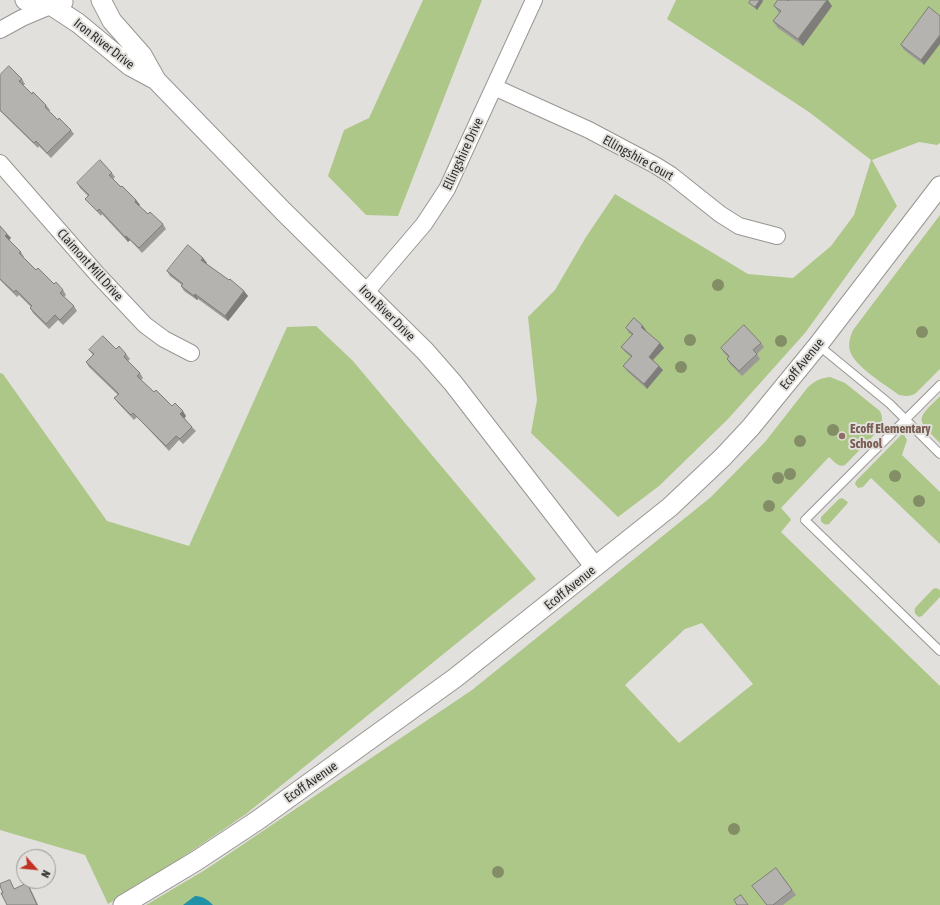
<!DOCTYPE html>
<style>
body{margin:0}
#map{position:relative;width:940px;height:905px;overflow:hidden;background:#e2e0dc;font-family:"Asap Condensed",sans-serif}
canvas{display:block}
.north{position:absolute;left:16px;top:849px;width:40px;height:40px;box-sizing:border-box;background:#e2e0dc;border:1px solid #9a9996;border-radius:50%;rotate:117deg;font-size:11px;font-weight:700;line-height:16px;text-align:center;color:#2e2e2c}
.north::after{content:'';display:block;margin:auto;width:14px;height:18px;background:#c03322;clip-path:polygon(50% 0,100% 100%,50% 72%,0 100%)}
</style>
<div id="map">
<canvas width="940" height="905"></canvas>
<div class="north">N</div>
</div>
<script>
const ctx = document.querySelector('canvas').getContext('2d');
ctx.lineJoin = 'round';
function fillPath(path, color) {
  ctx.fillStyle = color;
  ctx.fill(path, 'evenodd');
}
function trace(path, color, width, dash) {
  ctx.strokeStyle = color;
  ctx.lineWidth = width;
  ctx.lineCap = dash ? 'butt' : 'round';
  ctx.setLineDash(dash || []);
  ctx.stroke(path);
}
function write(font, color, halo, rows, align = 'center') {
  ctx.font = font + ' "Asap Condensed",sans-serif';
  ctx.lineWidth = 4;
  ctx.setLineDash([]);
  ctx.textBaseline = 'middle';
  ctx.strokeStyle = halo;
  ctx.fillStyle = color;
  for (const [text, x, y, turn = 0] of rows) {
    ctx.save();
    ctx.translate(x, y);
    ctx.rotate((+turn || 0) * Math.PI / 180);
    ctx.textAlign = isNaN(turn) ? turn : align;
    if (halo) ctx.strokeText(text, 0, 0);
    ctx.fillText(text, 0, 0);
    ctx.restore();
  }
}
const green = new Path2D(`
 M423,0H482L398,216L366,215L328,176L344,130L369,118Z
 M676,0H940V143L937,145L919,142L872,160L897,206L805,333L728,419L659,486L618,517L531,433L537,400L528,317L555,290L586,237L615,194L748,274L793,278L831,246L854,215L871,160L809,112L667,19Z
 M940,215V369L916,393C910,397 905,396 899,395C886,385 854,366 850,351C848,344 850,337 853,330Z
 M316,326L353,361L536,579L246,814L165,869L108,904L85,855L0,830V373L3,374L107,521L189,546L287,327Z
 M830,377L845,383L880,411C883,418 883,423 879,430L845,465C838,468 834,461 829,457L781,508L790,518L791,520L781,532L940,686V905H146L205,870L472,690L711,497L765,442L808,387C815,381 820,378 830,377ZM702,623L753,684L679,743L625,685L685,629Z
 M940,396V443C915,418 916,420 940,396Z
 M901,435H904L907,440L902,455L940,492V544L871,478L863,487L858,488L855,484L856,481Z
 M842,498L848,502L847,504L829,524C825,525 823,524 821,521V517L839,499Z
 M936,588L940,590V597L922,616L919,617C915,614 914,613 915,608L933,589Z`);
const water = new Path2D(`
 M195,896C203,896 208,900 213,905H183Z`);
const service = new Path2D(`
 M818,345L890,404L940,454
 M940,385L805,520L940,651`);
const minor = new Path2D(`
 M0,30L22,18L48,7
 M494,87L589,130L655,165L671,175L720,214L739,226L777,236
 M0,163L97,274L145,325L164,339L191,353
 M366,292L424,224L447,189L534,0`);
const tertiary = new Path2D(`
 M25,0C37,8 50,7 63,2
 M101,0L112,21L142,55L156,80L283,211L425,351L453,383L595,567
 M52,6L78,23L130,66L156,80
 M123,905L196,861L258,820L455,678L670,507L723,457L751,427L818,345L940,186`);
const trees = [
 [718,285],
 [922,332],
 [690,340],
 [781,341],
 [681,367],
 [833,430],
 [800,441],
 [790,474],
 [895,476],
 [778,478],
 [919,501],
 [769,506],
 [734,829],
 [498,872]
];
const wall = new Path2D(`
 M751,0H762L763,1L757,10L751,5L749,3Z
 M788,1L832,6L803,46L778,28L773,21L779,13L774,6Z
 M940,16L924,65L904,50L901,45Z
 M0,75L22,79L25,84L23,86L32,94L46,105L50,110L49,111L58,120L71,130L74,134L51,158L39,146L38,148L0,111Z
 M112,173L115,177L113,179L121,187L136,200L140,205L139,206L148,214L163,224L166,229L142,253L130,240L128,242L102,214L101,216L89,203L85,199L88,196L80,188L77,183Z
 M0,226L7,234L11,238L9,240L21,252L24,257H23L36,270L54,284L63,290L66,295L64,297L74,306L77,311L63,325L58,320L49,329L33,313L30,308L31,307L19,295L17,297L0,280Z
 M203,258L207,263L206,264L244,291L248,296L228,321L198,299L197,300L184,291L181,286L182,285L170,276L167,271Z
 M626,328L646,330V331L664,348L653,360L663,370L647,389L627,371L623,366L631,357L625,352L621,347L632,335L629,333Z
 M761,343L764,347L757,354L760,359L742,376L730,364L727,359L728,357L724,353L721,348Z
 M116,349L126,354L130,359L128,361L140,373L143,378L141,380L154,392L186,416L184,418L192,427L196,431L183,444L179,440L169,451L137,417L134,420L118,403L114,398L118,395L89,367L86,362L93,355L89,350Z
 M776,868L796,895L783,905H766Z`);
const shadedWall = new Path2D(`
 M760,0H762L763,1L757,10L755,7Z
 M827,0H828L832,6L803,46L798,39Z
 M940,35V44L924,65L921,60Z
 M136,200L140,205L138,206L135,202Z
 M7,234L11,238L8,241L5,236Z
 M126,236L130,240L128,242L125,237Z
 M203,258L207,263L205,265L201,260Z
 M244,291L248,296L228,321L225,316Z
 M195,294L198,299L197,300L194,296Z
 M643,326L646,330L645,332L641,327Z
 M660,343L664,348L652,361L649,357Z
 M659,366L663,370L647,389L644,384Z
 M183,411L186,416L184,419L180,414Z
 M27,883L30,888L38,905H37Z`);
const building = new Path2D(`
 M751,0H760L755,7L749,3Z
 M778,0H787L788,1V0H827L798,39L773,21L781,11L774,6Z
 M929,7L940,16V35L921,60L901,45Z
 M9,66L22,79L19,81L32,94L33,92L46,105L45,107L58,120L59,118L71,130L47,153L36,141L34,143L0,110V75Z
 M100,160L112,173L109,175L121,187L122,186L136,200L135,202L148,214L150,212L163,224L139,248L126,236L125,237L99,209L97,211L85,199L89,195L77,183Z
 M0,226L7,234L5,236L21,252L19,253L36,270L38,268L54,284L56,282L63,290L60,293L74,306L60,320L55,315L46,324L30,308L32,306L16,290L14,292L0,279Z
 M188,245L203,258L201,260L229,280L230,279L244,291L225,316L195,294L194,296L181,286L183,284L167,271Z
 M634,318L643,326L641,327L660,343L649,357L659,366L644,384L623,366L632,356L621,347L633,334L626,328Z
 M744,325L761,343L753,350L757,354L739,371L727,359L729,356L721,348Z
 M103,336L116,349L119,346L126,354L124,357L140,373L137,376L154,392L156,390L172,406L175,403L183,411L180,414L192,427L180,439L176,436L166,446L133,413L131,415L114,398L119,394L86,362L94,354L89,350Z
 M776,868L792,890L773,905H767L752,886Z
 M10,880L14,889L27,883L37,905H7L1,893H3L0,886V884Z
 M741,895L748,905H737L734,900Z`);
const markers = [
 [842,436,4,"#8d6e63"]
];
const streetNames = [
 ["Iron River Drive",104,44,38],
 ["Ellingshire Drive",463,154,-65],
 ["Ellingshire Court",638,158,29],
 ["Claimont Mill Drive",90,265,48],
 ["Iron River Drive",387,313,45],
 ["Ecoff Avenue",802,364,-51],
 ["Ecoff Avenue",570,588,-39],
 ["Ecoff Avenue",311,782,-35]
];
const educationNames = [
 ["Ecoff Elementary",850,429],
 ["School",850,444]
];
fillPath(green, '#adc788');
fillPath(water, '#2091a6');
trace(service, '#989693', 10);
trace(minor, '#989693', 18);
trace(tertiary, '#989693', 21);
trace(service, '#fff', 8);
trace(minor, '#fff', 16);
trace(tertiary, '#fff', 19);
ctx.fillStyle = '#838e67';
for (const [x, y] of trees) {
  ctx.beginPath();
  ctx.arc(x, y, 6, 0, 2 * Math.PI);
  ctx.fill();
}
fillPath(wall, '#9c9a96');
fillPath(shadedWall, '#7f7d7a');
fillPath(building, '#b5b3af');
trace(building, '#7f7d7a', 1);
for (const [x, y, r, color] of markers) {
  const dot = new Path2D();
  dot.arc(x, y, r, 0, 2 * Math.PI);
  ctx.fillStyle = color;
  ctx.fill(dot);
  trace(dot, '#e2e0dc', 1.5);
}
write('13px', '#2e2e2c', '#e2e0dc', streetNames);
write('bold 13px', '#785e54', '#e2e0dc', educationNames, 'left');
</script>
